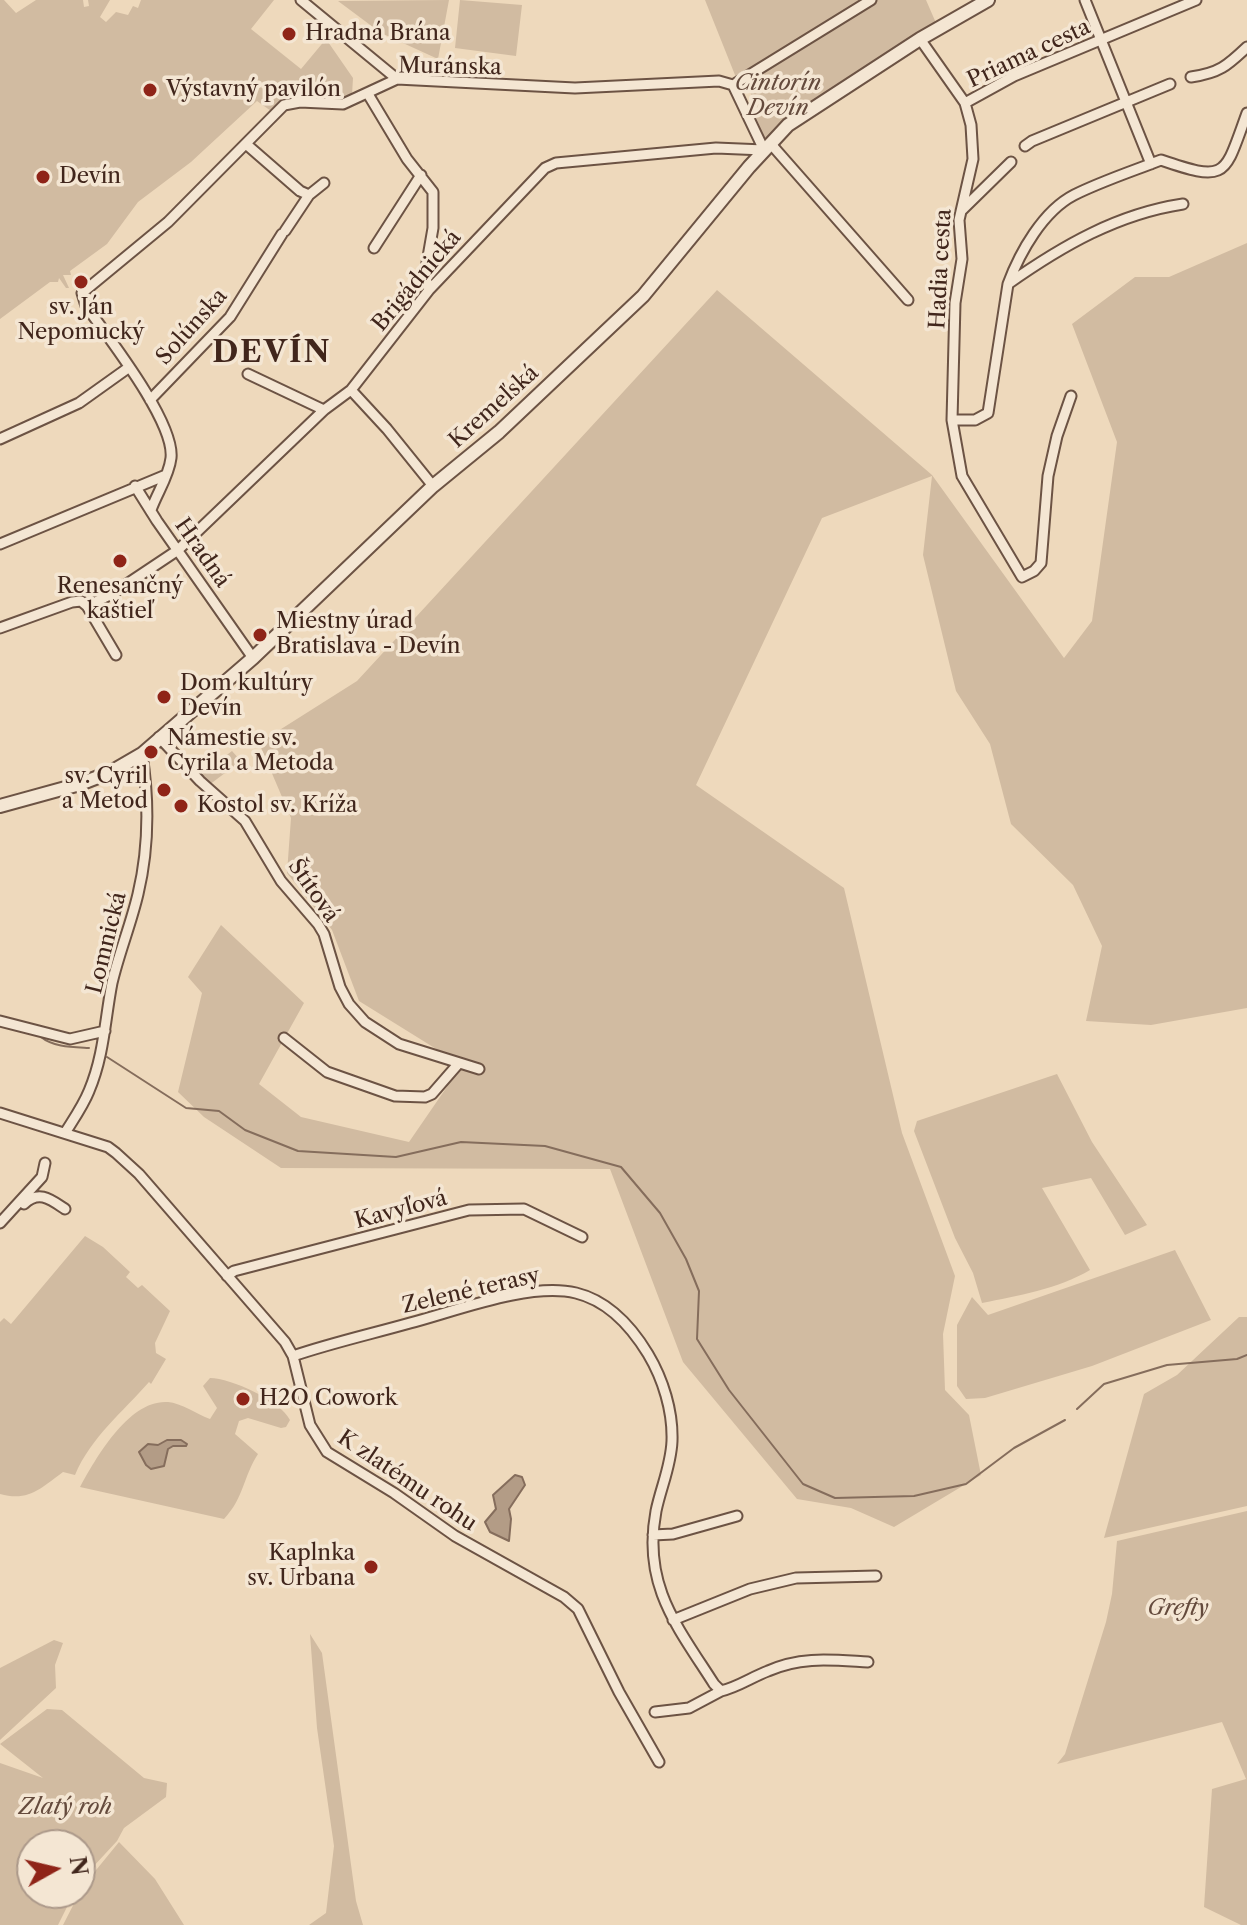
<!DOCTYPE html>
<meta charset="utf-8">
<style>
body{margin:0}
#map{position:relative;width:1247px;height:1925px;overflow:hidden;background:#eed9bc;font-family:"Libre Caslon Text",serif}
canvas{display:block}
.north{position:absolute;left:16px;top:1829px;width:80px;height:80px;box-sizing:border-box;background:#f4e6d3;border:2px solid #ac998a;border-radius:50%;rotate:82deg;font-size:22px;font-weight:700;line-height:32px;text-align:center;color:#41261c}
.north::after{content:'';display:block;margin:auto;width:28px;height:36px;background:#8f2418;clip-path:polygon(50% 0,100% 100%,50% 72%,0 100%)}
</style>
<div id="map">
<canvas width="1247" height="1925"></canvas>
<div class="north">N</div>
</div>
<script>
const ctx = document.querySelector('canvas').getContext('2d');
ctx.lineJoin = 'round';
function fillPath(path, color) {
  ctx.fillStyle = color;
  ctx.fill(path, 'evenodd');
}
function trace(path, color, width, dash) {
  ctx.strokeStyle = color;
  ctx.lineWidth = width;
  ctx.lineCap = dash ? 'butt' : 'round';
  ctx.setLineDash(dash || []);
  ctx.stroke(path);
}
function write(font, color, halo, rows, align = 'center') {
  ctx.font = font + ' "Libre Caslon Text",serif';
  ctx.lineWidth = 7;
  ctx.setLineDash([]);
  ctx.textBaseline = 'middle';
  ctx.strokeStyle = halo;
  ctx.fillStyle = color;
  for (const [text, x, y, turn = 0] of rows) {
    ctx.save();
    ctx.translate(x, y);
    ctx.rotate((+turn || 0) * Math.PI / 180);
    ctx.textAlign = isNaN(turn) ? turn : align;
    if (halo) ctx.strokeText(text, 0, 0);
    ctx.fillText(text, 0, 0);
    ctx.restore();
  }
}
const green = new Path2D(`
 M0,0H4L16,13L36,0H83L84,7L89,6L88,0H110L100,17L106,22L116,12L128,15L133,6L138,8L141,0H274L251,29L301,69L326,39L353,78L352,95C346,97 340,99 333,100C308,102 292,91 271,111L257,101L191,162L138,202L107,244L70,271L71,275H63L69,288H66L59,278L58,282H50L0,319Z
 M449,0L438,59L381,33L338,1Z
 M460,0L522,5L516,56L455,48Z
 M705,0H926L936,23L787,120L768,137L762,138L748,104L754,100L748,88L741,90Z
 M1247,243V1008L1151,1025L1086,1021L1102,946L1073,885L1011,824L990,744L956,691L923,555L932,476L822,518L696,785L844,888L902,1133L955,1276L943,1334L945,1390L969,1415L981,1475L894,1527L851,1508L797,1499L683,1362L610,1169L281,1168L204,1117L178,1092L202,993L188,977L221,925L304,1003L259,1084L301,1117L409,1142L462,1065L359,1001L332,930L287,873L291,818L259,743L357,681L717,290L932,475L1064,658L1092,621L1117,442L1072,324L1135,277H1169Z
 M232,751L241,761L209,785L199,776Z
 M1057,1074L1092,1142L1147,1225L1125,1235L1091,1178L1042,1188L1090,1270C1058,1289 1017,1296 982,1303L973,1273L955,1238L914,1131L917,1121Z
 M85,1236L103,1247L130,1272L126,1277L138,1288L142,1285L170,1311L155,1343L156,1353L166,1359L151,1384L149,1382C123,1412 91,1437 75,1475L63,1472C41,1488 29,1502 0,1494V1322L4,1318L11,1324Z
 M1175,1250L1211,1320L1092,1366L985,1398L966,1399L957,1386V1325L972,1297L988,1315Z
 M1239,1317H1247V1506L1104,1538L1144,1394L1177,1375Z
 M210,1378C231,1378 281,1401 290,1420L286,1427L281,1428L248,1418L239,1421L235,1434L258,1454C243,1477 244,1498 224,1519L80,1487C96,1458 129,1399 168,1402C181,1403 197,1414 210,1419L217,1408L203,1386Z
 M1247,1511V1925H1241L1204,1907L1212,1789L1246,1779L1222,1722L1057,1764L1065,1754L1106,1622L1112,1594L1117,1541Z
 M310,1634L322,1653L356,1901L363,1925H309L326,1913L334,1846L317,1728Z
 M54,1640L63,1643L55,1665L56,1688L0,1740V1668Z
 M47,1709L62,1710L144,1778L167,1783L166,1797L124,1828L117,1841L80,1881V1845H32V1893H74L58,1925H0V1763L43,1778L0,1744Z
 M119,1842L155,1879L184,1925H63L83,1886Z`);
const water = new Path2D(`
 M167,1440H181L187,1444L186,1446H173L168,1449L164,1466L151,1469L146,1465L139,1452L148,1444L158,1445Z
 M515,1475L522,1477L525,1485L509,1509L511,1519L509,1541L490,1532L485,1522L496,1509L493,1495Z`);
const stream = new Path2D(`
 M41,1037C53,1047 73,1047 89,1048
 M107,1057L186,1108L219,1111L245,1130L298,1151L396,1157L461,1142L545,1146L621,1167L660,1213L686,1259L699,1291L697,1339L729,1390L803,1484L835,1498L914,1496L966,1484L1014,1448L1065,1420
 M1077,1409L1104,1384L1167,1365L1237,1359L1247,1355`);
const minor = new Path2D(`
 M301,0L397,79
 M1085,0L1151,164
 M920,39L965,103L971,125L973,159L959,220L962,259L955,303L952,420L962,476L1022,577L1034,571L1041,563L1048,476L1057,436L1071,396
 M1191,77C1219,73 1227,66 1247,47
 M733,85L871,0
 M368,94L407,159L433,192V228L425,274L429,290
 M965,103L1014,76L1196,0
 M770,143L908,300
 M246,144L300,191L309,195
 M1025,146L1032,141L1170,84
 M961,211L1011,162
 M285,231L309,195L324,183
 M374,248L421,175
 M1008,284C1062,246 1117,214 1183,204
 M248,374L324,410
 M351,390L387,429L433,486
 M150,400L230,317L282,234
 M952,420H975L988,413L1008,284C1020,252 1043,211 1074,195C1102,181 1133,171 1161,160C1228,183 1224,176 1247,113
 M0,439L79,403L128,368
 M135,486L157,521L253,658
 M0,544L166,475
 M87,606L116,655
 M0,628L72,602L81,601L87,606L112,594L178,550L324,410L351,390L429,290L545,168L556,163L716,148L764,150L733,85L719,81L575,88L397,79L343,104L300,102L284,105L168,222L82,293L86,306C108,337 175,422 171,458C169,476 157,493 151,510
 M159,737L200,781L245,821L281,881L318,924L324,934L340,987L349,1004L365,1022L399,1044L479,1069
 M0,1021L70,1039L105,1031
 M284,1038L327,1072L395,1096L425,1097L432,1094L459,1063
 M0,1113L108,1147L116,1153L139,1174L285,1342L293,1356L310,1425L327,1452L394,1493L455,1536L564,1597L578,1609L619,1692L659,1762
 M65,1133C73,1120 83,1106 89,1091C104,1056 105,1019 112,983C119,953 131,924 138,894C149,848 149,800 142,754
 M24,1204C39,1190 50,1199 65,1209
 M0,1223L42,1177L45,1163
 M227,1276L234,1271L469,1210L524,1209L582,1237
 M293,1356C331,1343 371,1334 410,1323C456,1311 529,1282 576,1293C609,1301 631,1326 648,1354C663,1379 673,1411 672,1441C671,1466 661,1487 656,1511C642,1585 677,1626 714,1684L721,1691C738,1687 752,1677 768,1671C801,1656 832,1660 868,1662
 M653,1535L673,1534L737,1516
 M673,1620L750,1589L796,1578L876,1576
 M655,1712L689,1708L721,1691`);
const tertiary = new Path2D(`
 M0,806L80,784L111,772L142,754L253,658L433,486L499,432L643,296L749,167L788,125L920,39L988,0`);
const markers = [
 [289,34,8,"#8f2418"],
 [150,90,8,"#8f2418"],
 [43,177,8,"#8f2418"],
 [81,282,8,"#8f2418"],
 [120,561,8,"#8f2418"],
 [260,635,8,"#8f2418"],
 [164,697,8,"#8f2418"],
 [151,752,8,"#8f2418"],
 [164,790,8,"#8f2418"],
 [181,806,8,"#8f2418"],
 [243,1399,8,"#8f2418"],
 [371,1567,8,"#8f2418"]
];
const poiNames = [
 ["Hradná Brána",305,34],
 ["Výstavný pavilón",166,90],
 ["Devín",59,177],
 ["sv. Ján",81,308,"center"],
 ["Nepomucký",81,333,"center"],
 ["Renesančný",120,587,"center"],
 ["kaštieľ",120,612,"center"],
 ["Miestny úrad",276,622],
 ["Bratislava - Devín",276,647],
 ["Dom kultúry",180,684],
 ["Devín",180,709],
 ["Námestie sv.",167,739],
 ["Cyrila a Metoda",167,764],
 ["sv. Cyril",148,777,"right"],
 ["a Metod",148,802,"right"],
 ["Kostol sv. Kríža",197,806],
 ["H2O Cowork",259,1399],
 ["Kaplnka",355,1554,"right"],
 ["sv. Urbana",355,1579,"right"]
];
const streetNames = [
 ["Priama cesta",1029,54,-25],
 ["Muránska",450,67,1],
 ["Hadia cesta",941,269,-87],
 ["Brigádnická",417,281,-50],
 ["Solúnska",192,327,-48],
 ["Kremeľská",494,407,-42],
 ["Hradná",202,553,55],
 ["Štítová",313,891,55],
 ["Lomnická",107,943,-76],
 ["Kavyľová",401,1210,-15],
 ["Zelené terasy",471,1291,-13],
 ["K zlatému rohu",407,1481,34]
];
const parkNames = [
 ["Cintorín",778,84],
 ["Devín",778,109],
 ["Grefty",1178,1609],
 ["Zlatý roh",65,1808]
];
const districtNames = [
 ["DEVÍN",272,353]
];
fillPath(green, '#d1bba1');
fillPath(water, '#b39c86');
trace(water, '#856d5c', 2);
trace(stream, '#856d5c', 2);
trace(minor, '#6c5344', 13);
trace(tertiary, '#6c5344', 16);
trace(minor, '#f4e6d3', 9);
trace(tertiary, '#f4e6d3', 12);
for (const [x, y, r, color] of markers) {
  const dot = new Path2D();
  dot.arc(x, y, r, 0, 2 * Math.PI);
  ctx.fillStyle = color;
  ctx.fill(dot);
  trace(dot, '#f4e6d3', 3);
}
write('22px', '#41261c', '#f4e6d3', poiNames, 'left');
write('22px', '#41261c', '#f4e6d3', streetNames);
write('italic 22px', '#654b3d', '#f4e6d3', parkNames);
ctx.letterSpacing = '2px';
write('bold 30px', '#41261c', '#f4e6d3', districtNames);
ctx.letterSpacing = '0px';
</script>
